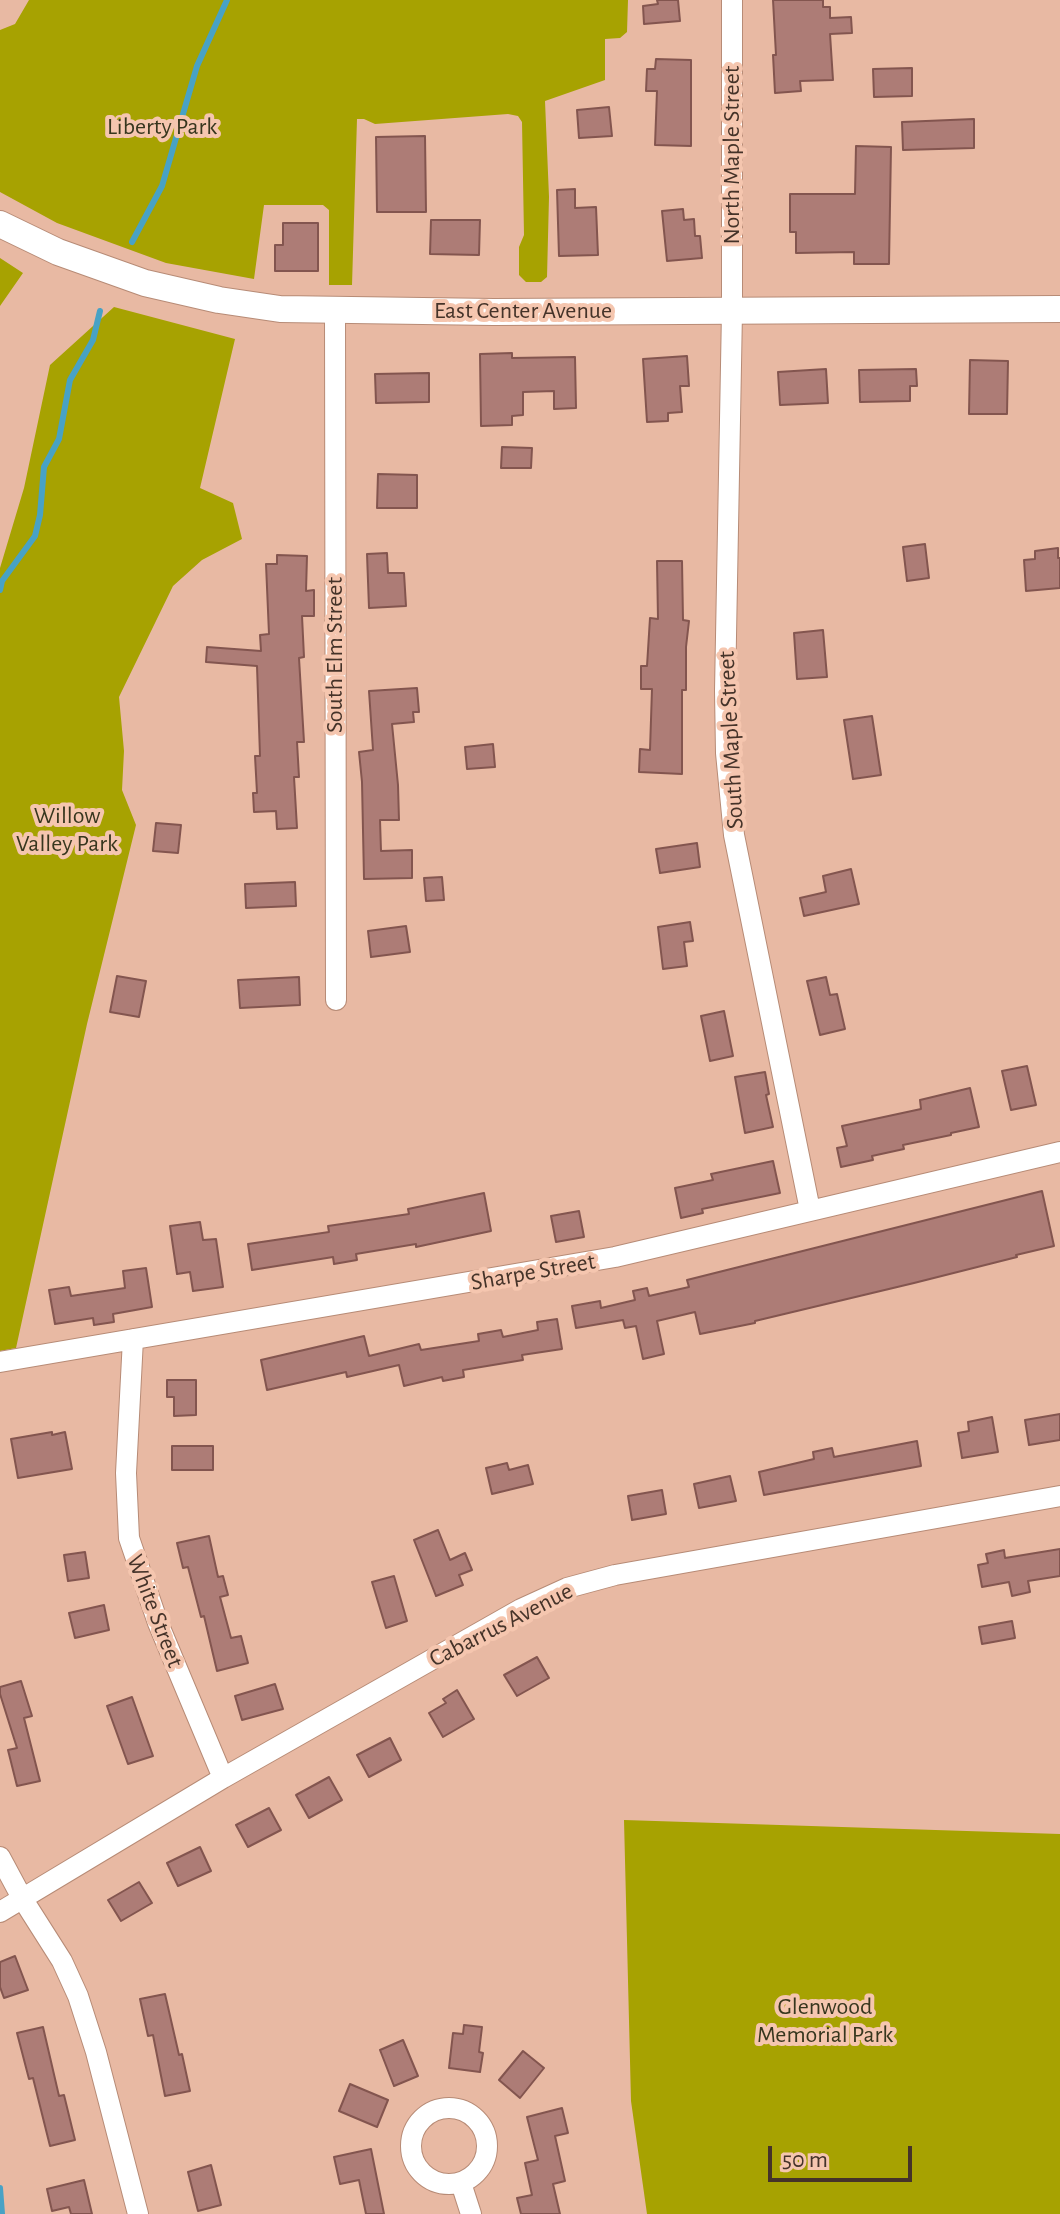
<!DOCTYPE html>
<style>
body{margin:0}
#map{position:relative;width:1060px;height:2214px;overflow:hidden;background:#e8b9a3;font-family:"Alegreya Sans",sans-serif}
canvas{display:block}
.scale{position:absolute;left:768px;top:2146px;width:144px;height:36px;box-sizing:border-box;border:4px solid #453329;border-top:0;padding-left:10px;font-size:24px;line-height:28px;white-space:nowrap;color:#453329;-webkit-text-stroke:6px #f5c6af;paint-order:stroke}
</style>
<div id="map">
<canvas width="1060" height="2214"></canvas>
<div class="scale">50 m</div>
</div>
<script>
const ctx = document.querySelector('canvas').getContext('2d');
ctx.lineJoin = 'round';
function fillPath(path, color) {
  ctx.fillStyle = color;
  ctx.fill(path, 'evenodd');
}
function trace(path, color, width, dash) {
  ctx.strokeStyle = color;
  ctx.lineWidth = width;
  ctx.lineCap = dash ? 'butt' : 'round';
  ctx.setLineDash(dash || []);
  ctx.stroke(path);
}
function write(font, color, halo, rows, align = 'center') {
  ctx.font = font + ' "Alegreya Sans",sans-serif';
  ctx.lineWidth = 8;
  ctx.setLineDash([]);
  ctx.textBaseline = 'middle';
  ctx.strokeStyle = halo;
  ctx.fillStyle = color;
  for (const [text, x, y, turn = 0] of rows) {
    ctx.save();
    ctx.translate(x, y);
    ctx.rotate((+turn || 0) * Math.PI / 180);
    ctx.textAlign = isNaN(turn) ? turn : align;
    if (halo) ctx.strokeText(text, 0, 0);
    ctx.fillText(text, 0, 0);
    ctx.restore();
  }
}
const green = new Path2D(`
 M29,0H628L627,32L620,38L605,39V80L545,101L549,197L547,277L541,282H526L519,275V247L524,235L522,122L518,116L508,114L375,124L364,119H357L352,285H329V210L323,205H264L254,279L166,263L57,223L0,192V30L15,24Z
 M0,258L23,273L0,306Z
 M114,307L235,339L200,488L233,503L242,539L202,560L173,586L119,697L124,751L122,790L136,825L87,1024L16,1348L0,1351V568L24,488L50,365Z
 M624,1820L1060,1834V2214H647L631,2101Z`);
const stream = new Path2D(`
 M132,242L162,186L197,66L227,0
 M0,590L2,581L35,536L40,515L44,467L59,439L70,380L93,340L100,311
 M0,2188L2,2214`);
const building = new Path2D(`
 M657,0H678L680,21L644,24L643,6L658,4Z
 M773,0H823V7H830V18L851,17L852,33L830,34L833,80L800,81L801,91L775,93L773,55H776Z
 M656,59L691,60V146L655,145L657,91H646L647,69H655Z
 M912,68V96L874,97L873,69Z
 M609,107L612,136L579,138L577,110Z
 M974,119V148L903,150L902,122Z
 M425,136L426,212H377L376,137Z
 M856,146L891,147L889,264H854V252L796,253V232H790V194H855Z
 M575,189V208L596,207L598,255L559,256L557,190Z
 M683,209L684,220L694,219L695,236H700L702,258L667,261L662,211Z
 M431,220H480L479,255L430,254Z
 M283,223H318V271H275V245H283Z
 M512,353V358L575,357L576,408L554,409V391L523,392V415L512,416V425L481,426L480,354Z
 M687,356L689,386H680L682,412L668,413V421L647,422L643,359Z
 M970,360L1008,361L1007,414H969Z
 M826,369L828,403L780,405L778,372Z
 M916,369L917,386H910V401L860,402L859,370Z
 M429,373V402L376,403L375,374Z
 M502,447L532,448L531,468H501Z
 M378,474L417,475V508H377Z
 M925,544L929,578L907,581L903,547Z
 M1058,548V558H1060V588L1026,591L1024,560L1035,559V551Z
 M387,553L388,573H404L406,606L369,608L367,554Z
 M277,555L307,556L306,591L314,590V616H302L304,657L299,658L304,742H297L299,777H294L297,828L277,829L276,811L254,812L253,793H257L255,756H260L257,666L206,662L207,647L261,651L260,635L269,634L266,564H277Z
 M657,561H682L683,620L689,621L686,647V690H682V774L639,772L640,749L650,750L652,689H641V666H647L650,618L658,619Z
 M823,630L827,677L797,679L794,633Z
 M417,688L419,712H413L414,722L392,724L398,785L399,820H380L381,851L412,850V878L364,879L362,782L359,752L373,750L369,691Z
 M872,716L881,775L853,779L844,720Z
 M493,744L495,767L467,769L465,747Z
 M156,823L181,825L178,853L153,851Z
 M697,843L700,867L660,873L656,849Z
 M851,869L859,904L804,916L800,898L826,892L823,876Z
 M442,877L444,900L426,901L424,878Z
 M295,882L296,906L246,908L245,884Z
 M690,922L693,941L684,942L687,966L663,969L658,927Z
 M406,926L410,952L371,957L368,931Z
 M117,976L146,981L139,1017L110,1012Z
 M299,977L300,1005L240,1008L238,980Z
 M826,977L830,995L837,994L845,1029L820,1035L807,981Z
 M724,1011L733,1056L710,1061L701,1016Z
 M1027,1066L1036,1105L1011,1110L1002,1071Z
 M765,1072L769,1094L766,1095L773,1127L745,1133L735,1077Z
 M970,1088L979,1127L951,1133V1135L903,1145L904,1149L872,1156L873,1160L841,1167L837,1148L847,1146L842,1126L921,1109L920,1100Z
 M773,1161L780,1193L702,1209L703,1213L681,1218L675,1188L713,1180L711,1174Z
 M1042,1191L1054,1246L1016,1255L1017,1257L914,1283L755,1321V1323L700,1334L695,1312L657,1321L664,1354L643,1359L636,1326L625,1328L623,1320L576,1328L572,1306L600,1301L601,1308L635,1300L633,1291L647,1288L649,1296L689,1287L687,1280Z
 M484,1193L491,1231L416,1247V1244L356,1254L357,1260L334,1264L333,1257L252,1270L248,1244L329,1232L328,1226L409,1214L408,1209Z
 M579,1211L584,1237L556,1242L551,1216Z
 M200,1222L203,1240L216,1239L223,1287L193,1291L190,1272L177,1274L170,1226Z
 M146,1268L152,1307L113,1314L114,1322L94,1325L93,1318L55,1324L49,1290L69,1287L71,1296L125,1288L123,1271Z
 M557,1319L562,1349L522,1355L523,1360L463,1370L464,1377L443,1381L442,1377L404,1386L399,1365L347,1377L346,1372L267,1390L261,1360L364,1336L369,1356L419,1344L421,1350L479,1341L478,1334L501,1330L503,1337L538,1330L537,1322Z
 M167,1380H196V1415L174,1416V1397H167Z
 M1060,1414V1440L1029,1445L1025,1420Z
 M992,1417L998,1452L962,1458L958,1433L969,1431L968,1422Z
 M52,1432V1435L65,1432L72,1469L18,1478L11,1439Z
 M917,1441L921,1466L764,1495L759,1472L814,1459L813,1452L832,1448L834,1457Z
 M172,1446H213V1470H172Z
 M507,1463L509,1470L528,1465L533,1484L492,1494L486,1468Z
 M730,1476L736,1501L699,1508L694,1484Z
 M662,1490L666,1514L632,1520L628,1496Z
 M438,1530L450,1560L465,1553L472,1570L459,1575L463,1585L436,1596L414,1540Z
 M209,1536L218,1577L223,1576L228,1595L220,1597L231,1638L241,1636L248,1663L217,1671L204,1616L201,1617L188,1567L183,1568L177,1543Z
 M1060,1549V1576L1028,1581L1030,1592L1012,1596L1009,1582L982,1587L978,1565L988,1563L986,1554L1004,1550L1005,1558Z
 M85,1552L89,1578L68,1581L64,1555Z
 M394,1576L407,1621L386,1628L372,1582Z
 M104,1605L109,1630L75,1638L69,1613Z
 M1012,1621L1015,1638L982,1644L979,1627Z
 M537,1657L549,1678L517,1696L504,1675Z
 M21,1681L32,1716L24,1718L40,1781L17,1786L8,1750L17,1748L0,1694V1687Z
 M275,1684L283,1709L242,1720L235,1696Z
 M457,1690L474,1719L443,1737L429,1713L446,1703L443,1699Z
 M132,1697L153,1756L128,1764L107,1706Z
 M390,1738L401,1760L369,1777L357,1755Z
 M329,1777L342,1800L309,1818L296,1795Z
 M269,1808L281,1830L248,1847L236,1825Z
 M200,1847L211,1871L178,1886L167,1863Z
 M139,1882L152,1903L121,1921L108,1900Z
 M15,1956L28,1990L4,1998L0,1987V1962Z
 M165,1994L179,2055L182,2054L190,2091L165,2096L153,2035L148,2036L140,1999Z
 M464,2025L482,2027L479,2052L483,2053L480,2072L449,2068L453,2033L463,2034Z
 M43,2027L59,2096L64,2095L75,2140L50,2146L33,2078L29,2079L17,2033Z
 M403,2040L418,2076L394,2086L380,2050Z
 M523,2051L544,2068L520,2098L499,2080Z
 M350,2084L388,2100L377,2127L339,2111Z
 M562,2108L568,2133L555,2136L565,2181L553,2184L560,2214H521L517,2198L532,2195L525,2163L538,2160L527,2117Z
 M371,2149L384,2214H366L359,2180L340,2184L334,2157Z
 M211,2165L221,2205L198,2211L188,2172Z
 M84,2180L92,2214H71L69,2207L52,2211L47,2189Z`);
const minor = new Path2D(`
 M732,0V311L725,691L726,753L734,835L810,1210
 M335,310L336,1000
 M133,1339L126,1473L129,1538L158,1623L223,1778
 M0,1362L615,1257L1060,1152
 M0,1857L22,1898L62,1961L78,1996L96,2052L138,2214
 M0,1912L223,1778L521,1609L567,1588L615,1575L1060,1496
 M411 2146a38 38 0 1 1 76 0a38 38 0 1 1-76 0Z
 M461,2183L471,2214`);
const tertiary = new Path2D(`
 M0,224L58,252L145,283L219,300L280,309L494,312L1060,309`);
const parkNames = [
 ["Liberty Park",162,127],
 ["Willow",67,816],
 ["Valley Park",67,844],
 ["Glenwood",825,2007],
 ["Memorial Park",825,2035]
];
const streetNames = [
 ["North Maple Street",732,155,-90],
 ["East Center Avenue",523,311],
 ["South Elm Street",335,655,-90],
 ["South Maple Street",731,740,-93],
 ["Sharpe Street",533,1272,-10],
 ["White Street",155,1611,69],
 ["Cabarrus Avenue",501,1625,-27]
];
fillPath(green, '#a7a201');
trace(stream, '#48a2c5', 6);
fillPath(building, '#ad7c76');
trace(building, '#83554f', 2);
trace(minor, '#b78b76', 22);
trace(tertiary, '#b78b76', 28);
trace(minor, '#fff', 20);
trace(tertiary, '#fff', 26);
write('24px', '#37361e', '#f5c6af', parkNames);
write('24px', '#453329', '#f5c6af', streetNames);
</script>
